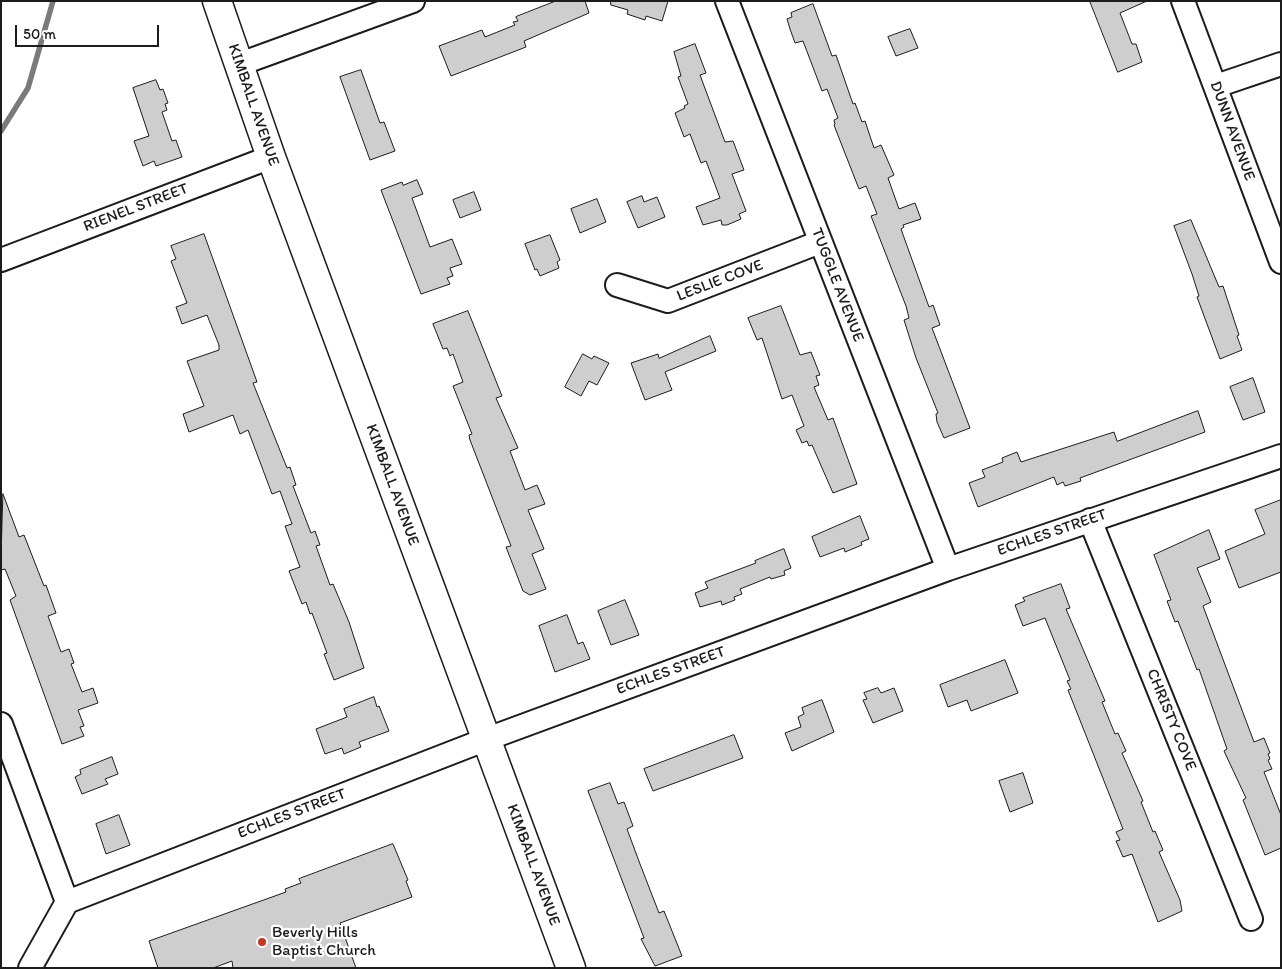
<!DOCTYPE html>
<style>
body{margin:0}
#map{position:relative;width:1282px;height:969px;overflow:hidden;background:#fff;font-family:Itim,sans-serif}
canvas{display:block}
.frame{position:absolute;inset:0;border:2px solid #1c1c1c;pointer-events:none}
.scale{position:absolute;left:15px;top:25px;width:144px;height:22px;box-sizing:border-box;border:2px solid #1c1c1c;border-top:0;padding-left:6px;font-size:15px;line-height:18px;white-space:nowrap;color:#1c1c1c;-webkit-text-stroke:4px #fff;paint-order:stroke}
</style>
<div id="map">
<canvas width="1282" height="969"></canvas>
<div class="frame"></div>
<div class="scale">50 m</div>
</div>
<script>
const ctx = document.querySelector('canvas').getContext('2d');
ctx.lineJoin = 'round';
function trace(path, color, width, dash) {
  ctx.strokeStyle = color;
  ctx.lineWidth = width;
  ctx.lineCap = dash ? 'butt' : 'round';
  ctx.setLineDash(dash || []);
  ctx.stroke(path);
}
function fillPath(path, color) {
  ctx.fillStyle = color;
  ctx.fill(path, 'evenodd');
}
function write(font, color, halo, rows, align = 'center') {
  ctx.font = font + ' Itim,sans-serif';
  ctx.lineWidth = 4.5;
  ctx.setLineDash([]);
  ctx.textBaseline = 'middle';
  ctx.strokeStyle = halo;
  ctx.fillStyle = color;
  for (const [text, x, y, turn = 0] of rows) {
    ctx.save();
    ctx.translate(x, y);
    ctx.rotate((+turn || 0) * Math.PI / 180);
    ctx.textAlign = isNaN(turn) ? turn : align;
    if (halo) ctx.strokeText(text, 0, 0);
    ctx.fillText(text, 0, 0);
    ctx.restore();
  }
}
const stream = new Path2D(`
 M1,131L28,88L53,1`);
const building = new Path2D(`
 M556,1H585L589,13L524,41L526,47L451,76L439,46L482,30L485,37L515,25L513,22L518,21L516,17Z
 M611,1H668L662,21L646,16L645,20L627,14L628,10L611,5Z
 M1090,1H1147L1120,13L1132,44H1136L1142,62L1118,72Z
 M813,4L832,56L836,55L853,104L855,103L862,122L865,121L874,148L881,145L894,175L888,178L899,209L915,203L921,219L903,225L904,227L901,229L929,307L933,305L940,325L932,328L970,428L944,438L937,422L936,414L938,413L916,358L904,320L909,318L906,306L871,216L877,214L866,186L859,189L839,138L834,125L835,124L834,120L838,118L827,89L822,91L803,41L795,43L790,29L787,19L792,17L791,13Z
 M910,29L918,48L896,56L888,37Z
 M695,44L706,73L700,75L725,142L733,141L744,170L732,174L746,211L739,214L741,219L727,225H722L721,220L703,225L696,207L720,198L706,161L701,163L690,134L684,137L675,113L685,108L684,106L688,104L678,77L681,76L674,52Z
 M361,70L380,123L384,122L395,151L370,160L340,77Z
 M156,80L160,90L163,89L168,103L165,104L167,110L162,112L172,141L176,140L182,157L156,166L154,161L143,166L134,141L149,136L133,88Z
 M417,180L423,194L412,198L430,247L452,239L462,264L450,268L453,276L447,278L450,284L421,294L381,190L402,182L403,185Z
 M474,192L481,210L460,218L453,200Z
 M642,196L644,202L657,197L665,217L638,228L627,202Z
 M597,199L606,222L580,233L571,209Z
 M1191,220L1219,287L1223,286L1239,335L1237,336L1242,350L1220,359L1197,297L1199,296L1192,274L1174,226Z
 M204,234L257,382L253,383L287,468L290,467L296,485L293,486L311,533L315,531L320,545L316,546L330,585L333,584L349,622L364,668L334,680L324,654L327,653L312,613L310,614L306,602L302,604L289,571L300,567L285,526L292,524L280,491L272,494L248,430L240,434L233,415L189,432L183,414L204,406L187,361L219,350V345L207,315L182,324L176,307L187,303L171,261L176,259L171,246Z
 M550,235L560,260L557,262L559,268L540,276L537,269L535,270L525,244Z
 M781,306L800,355L811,352L820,375L816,376L819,385L814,387L828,420L833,418L857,484L833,493L812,445L809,446L807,441L802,443L796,430L804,426L792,395L782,399L762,338L757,340L748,318Z
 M468,311L502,396L496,398L518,448L510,451L525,490L537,485L545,504L528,510L544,549L532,554L546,589L530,595L523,591L506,547L511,546L470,440L469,435L472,434L453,386L463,382L453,354L450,356L447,348L443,349L433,324Z
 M710,336L716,351L665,372L672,390L645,400L631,363L658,354L659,358Z
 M583,354L592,359L594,356L609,363L597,385L589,381L581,396L565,387Z
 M1253,378L1265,412L1243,420L1230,387Z
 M1198,411L1205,432L1080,478L1081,481L1065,486L1063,482L1057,485L1054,477L978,507L969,483L985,477L982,470L1003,462L1002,458L1017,452L1021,462L1114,432L1117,441Z
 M3,494L19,537L24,535L44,586L46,585L56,613L48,616L61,652L69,649L74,663L71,664L82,692L93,688L98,703L78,710L84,726L80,727L84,736L62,744L10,600L16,596L5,569L1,570Z
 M1281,500V572L1239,588L1225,551L1265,534L1255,510Z
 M860,516L869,539L861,542L862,545L845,552L844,548L820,557L812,537Z
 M1209,530L1220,559L1197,568L1211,602L1203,606L1254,742L1264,738L1270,753L1268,754L1270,759L1268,760L1272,769L1264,772L1281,815V848L1265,855L1243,800L1246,798L1224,751L1227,749L1199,669L1197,670L1178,621L1175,622L1167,601L1171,600L1154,555Z
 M784,549L791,568L784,571L785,575L771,579L770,577L740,589L742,594L734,597L735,600L722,605L721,601L700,607L695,593L708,588L705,582L756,563L755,561Z
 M1061,584L1070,608L1066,609L1105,701L1102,702L1115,734L1118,733L1126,751L1122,753L1143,801L1141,802L1153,832L1155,831L1163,850L1159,852L1180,900L1182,911L1158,922L1132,854L1123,857L1116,841L1120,840L1116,832L1123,829L1068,690L1071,689L1067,681L1070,680L1045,618L1023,626L1015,605L1025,601L1023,598Z
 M625,600L639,635L611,645L598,611Z
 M567,615L578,644L583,642L590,659L555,672L539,626Z
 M1005,660L1018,693L971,711L967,700L948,707L940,685Z
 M878,688L881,693L894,688L903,711L873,723L863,700L867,699L864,693Z
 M374,697L377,707L379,706L389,731L359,742L361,747L344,754L342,748L325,754L316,729L347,717L344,709Z
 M822,700L834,732L792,751L785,733L801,727L798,717L804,714L802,708Z
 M734,735L743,758L653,791L644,769Z
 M112,757L118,774L105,779L108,784L82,794L75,777L81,774L80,770Z
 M1023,773L1033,803L1010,812L999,781Z
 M610,783L618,804L624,802L633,826L627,829L640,864L659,913L664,911L682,956L655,966L641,939L644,938L588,791Z
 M119,815L130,845L106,854L96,824Z
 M393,844L408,880L406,881L412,897L340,923L356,968H233L232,961L213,968H158L149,941L286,892L285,889L301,883L299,879Z`);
const street = new Path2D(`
 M727,1L948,569
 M1183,1L1281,262
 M240,64L413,1
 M1216,86L1281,64
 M1,260L271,157
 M617,285L668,301L820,242
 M1090,520L1251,919
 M1,724L67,902L30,968
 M67,902L487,739L948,569L1281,456`);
const secondary = new Path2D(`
 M217,1L271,157L571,968`);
const markers = [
 [262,942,5,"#c8321e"]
];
const streetNames = [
 ["KIMBALL AVENUE",253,105,71],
 ["DUNN AVENUE",1232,131,70],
 ["RIENEL STREET",136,208,-21],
 ["LESLIE COVE",720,281,-21],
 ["TUGGLE AVENUE",837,285,69],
 ["KIMBALL AVENUE",392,485,70],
 ["ECHLES STREET",1052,533,-19],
 ["ECHLES STREET",671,671,-20],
 ["CHRISTY COVE",1171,720,68],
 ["ECHLES STREET",292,814,-21],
 ["KIMBALL AVENUE",533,865,70]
];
const poiNames = [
 ["Beverly Hills",272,933],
 ["Baptist Church",272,951]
];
trace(stream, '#7a7a7a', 5.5);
fillPath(building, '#cecece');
trace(building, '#1c1c1c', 1);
trace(street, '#1c1c1c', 26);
trace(secondary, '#1c1c1c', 31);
trace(street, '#fff', 22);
trace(secondary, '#fff', 28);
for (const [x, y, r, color] of markers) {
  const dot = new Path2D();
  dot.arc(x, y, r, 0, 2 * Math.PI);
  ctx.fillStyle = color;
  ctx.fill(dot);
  trace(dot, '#fff', 2);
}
write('16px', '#1c1c1c', '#fff', streetNames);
write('16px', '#1c1c1c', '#fff', poiNames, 'left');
</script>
